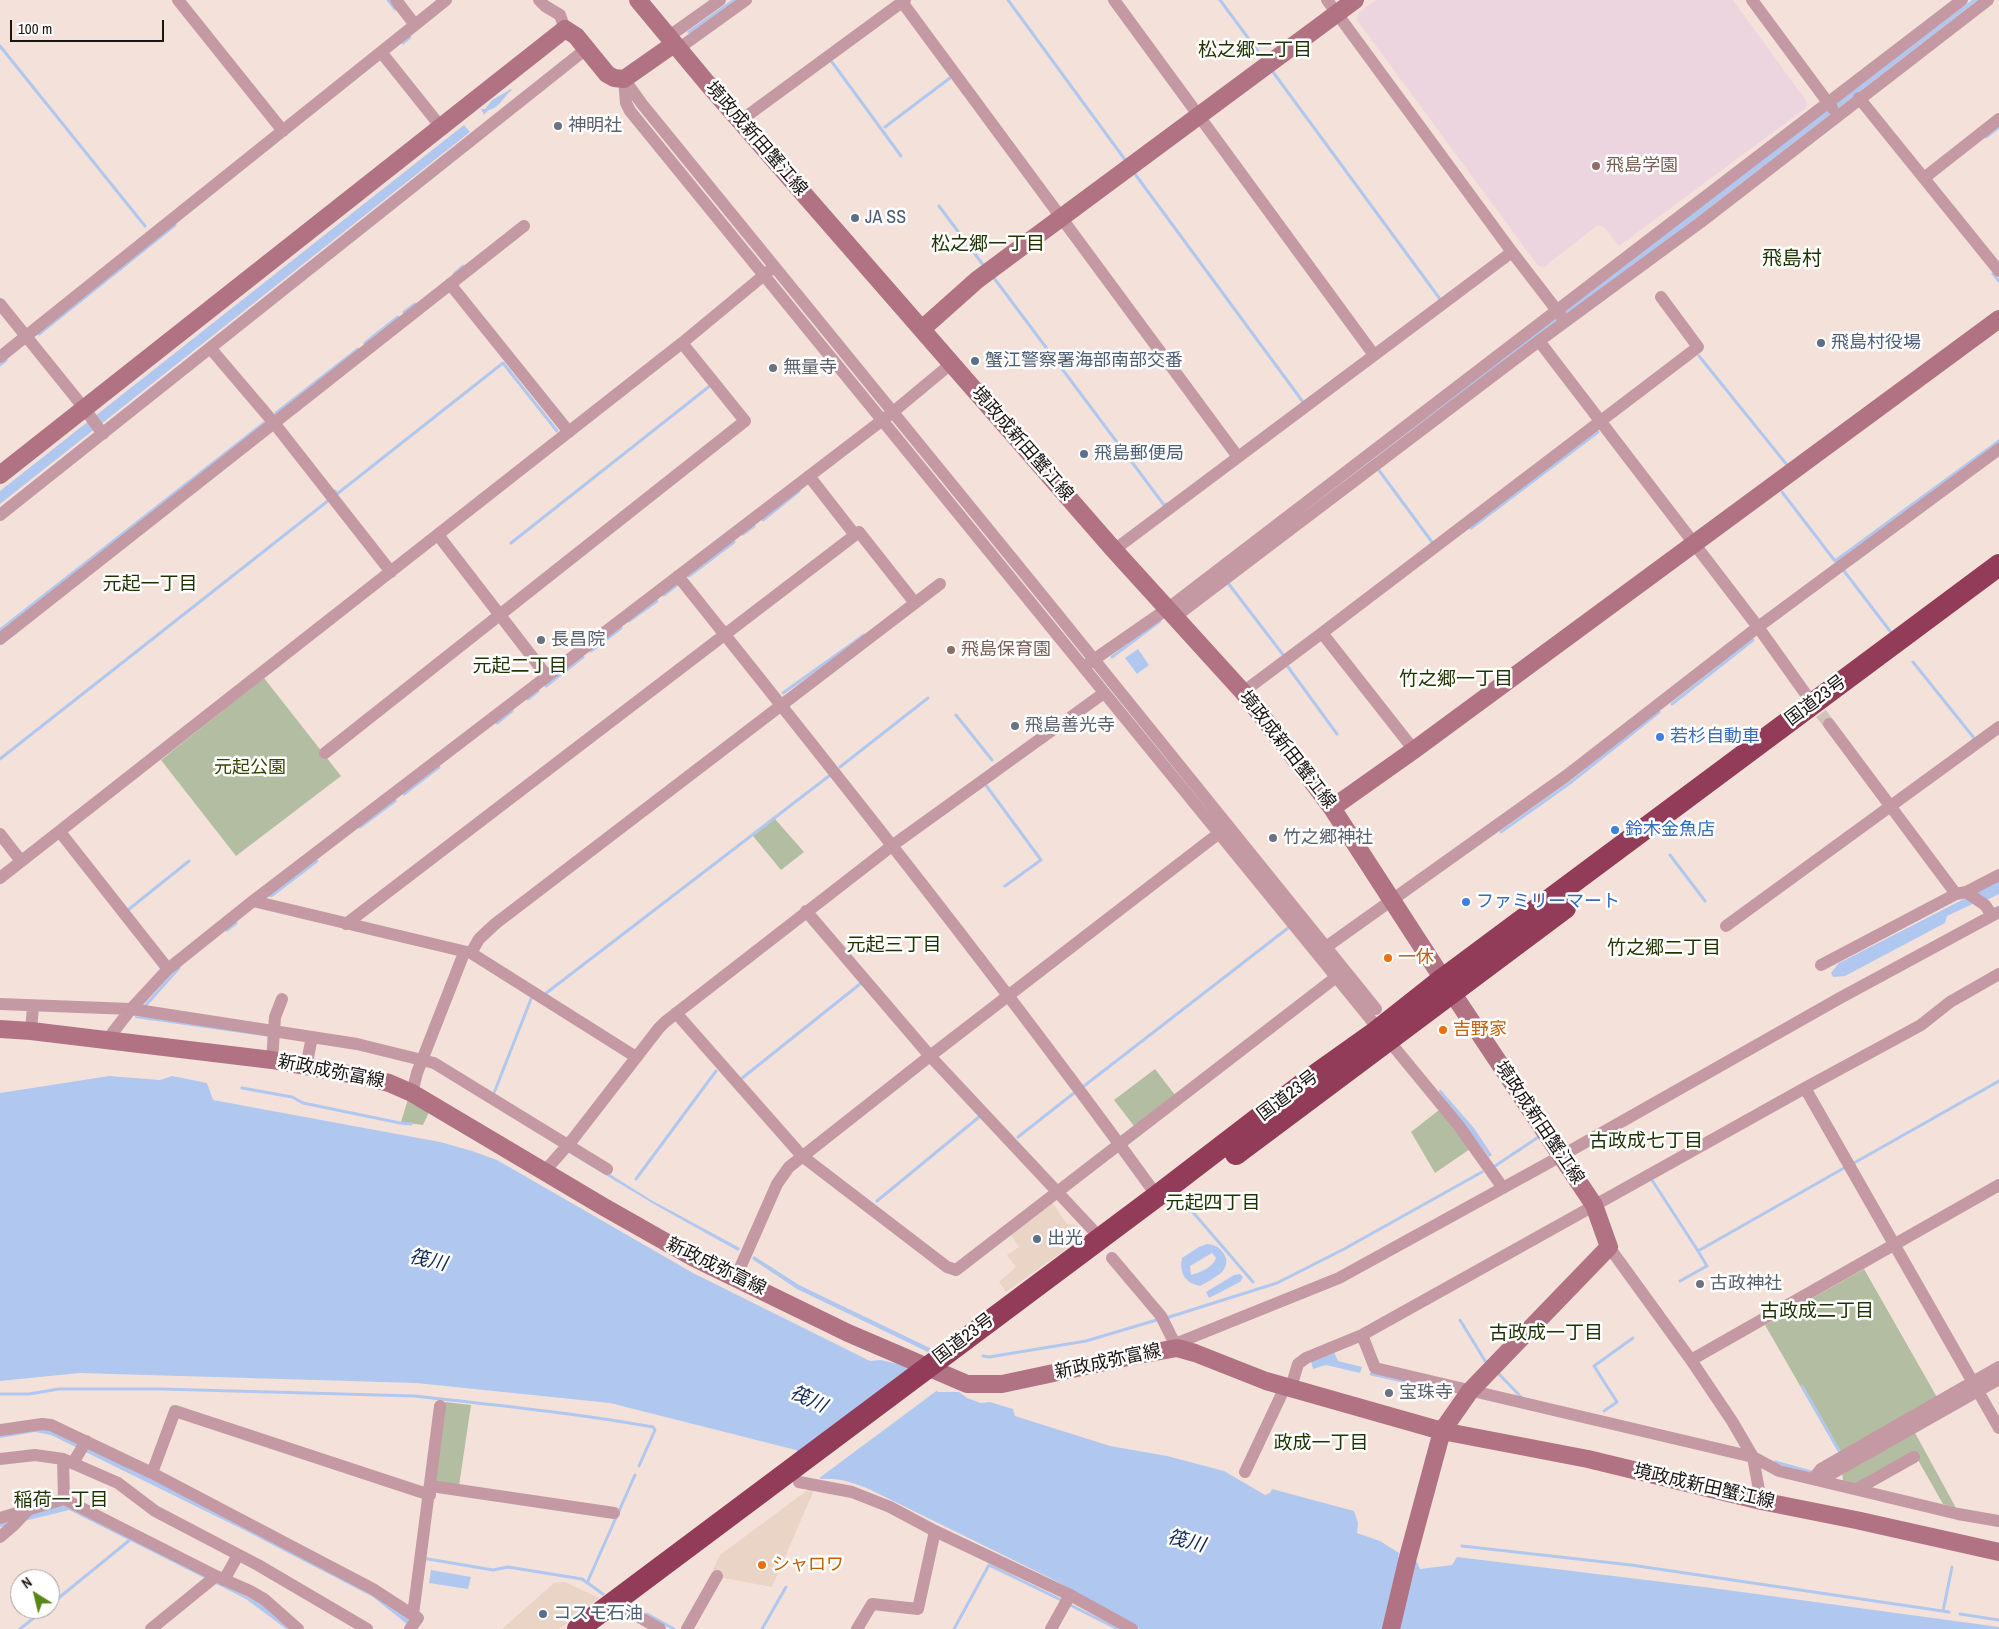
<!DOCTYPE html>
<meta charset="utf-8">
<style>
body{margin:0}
#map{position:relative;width:1999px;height:1629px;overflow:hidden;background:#f4e2da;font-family:"Archivo Narrow",sans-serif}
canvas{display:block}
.north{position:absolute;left:10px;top:1569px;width:50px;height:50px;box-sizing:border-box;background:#fff;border:1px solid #a3a1a0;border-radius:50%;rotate:324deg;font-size:14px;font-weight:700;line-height:20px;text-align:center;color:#1a1412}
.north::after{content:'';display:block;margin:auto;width:18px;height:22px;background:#598614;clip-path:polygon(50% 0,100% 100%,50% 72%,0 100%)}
.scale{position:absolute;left:10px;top:20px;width:154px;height:22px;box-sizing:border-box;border:2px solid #1a1412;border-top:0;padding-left:6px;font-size:15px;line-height:18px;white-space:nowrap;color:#1a1412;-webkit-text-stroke:4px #fff;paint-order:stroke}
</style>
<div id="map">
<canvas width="1999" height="1629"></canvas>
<div class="north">N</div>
<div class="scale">100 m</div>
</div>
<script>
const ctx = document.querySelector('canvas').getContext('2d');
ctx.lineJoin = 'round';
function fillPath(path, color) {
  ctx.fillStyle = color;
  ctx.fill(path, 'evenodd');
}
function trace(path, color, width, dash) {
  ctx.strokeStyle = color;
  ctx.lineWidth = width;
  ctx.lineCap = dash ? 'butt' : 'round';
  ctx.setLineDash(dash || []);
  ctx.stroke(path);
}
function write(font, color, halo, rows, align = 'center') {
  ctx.font = font + ' "Archivo Narrow","Noto Sans JP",sans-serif';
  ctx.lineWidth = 5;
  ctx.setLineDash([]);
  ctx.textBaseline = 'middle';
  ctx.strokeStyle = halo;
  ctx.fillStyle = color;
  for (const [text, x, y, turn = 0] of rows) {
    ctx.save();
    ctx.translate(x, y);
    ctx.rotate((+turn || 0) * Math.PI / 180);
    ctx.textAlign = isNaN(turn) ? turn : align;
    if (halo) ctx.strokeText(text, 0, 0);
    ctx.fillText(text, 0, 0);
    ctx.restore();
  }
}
const commercial = new Path2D(`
 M1052,1202L1067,1224L1076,1225L1084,1236L1006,1292L999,1282L1016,1267L1007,1255L1019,1247L1010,1234Z
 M809,1489L814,1490L772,1587L723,1578L716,1574L713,1569L720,1555Z
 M565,1582L599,1598L559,1629H502L554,1583Z`);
const education = new Path2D(`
 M1376,0H1733L1807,102L1806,108L1619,246L1604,227L1598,225L1544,267L1538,266L1357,20L1358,13Z`);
const green = new Path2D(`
 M264,678L341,776L236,856L161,760Z
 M775,819L804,852L781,870L753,836Z
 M1155,1069L1175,1095L1134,1126L1114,1100Z
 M409,1096L431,1108L423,1125L401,1122Z
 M1439,1110L1470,1149L1435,1173L1411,1132Z
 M1864,1269L1938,1399L1840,1455L1765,1325Z
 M445,1402L471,1405L459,1486L434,1482Z
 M1914,1431L1956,1508L1943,1504L1914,1453L1857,1485L1843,1481L1842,1471Z`);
const water = new Path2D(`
 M1972,0H1978L1691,222L1175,606Z
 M511,89L512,90C506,94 503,101 497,106C492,110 488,109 484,115L481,109H485L492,100Z
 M464,125L470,132L0,504V491Z
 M1138,649L1149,665L1137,674L1125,658Z
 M1999,881V894L1989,899L1977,902L1947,916L1945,923L1845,976L1833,977L1831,973L1839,963Z
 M135,1016L270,1034V1037L135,1018Z
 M109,1076L160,1080L172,1076L207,1083L213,1100L440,1142L472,1151L497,1160L693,1273L870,1361L881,1360L910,1367L938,1392H959L967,1398L981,1403L990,1402L1013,1409L1015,1416L1110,1446L1167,1456L1224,1471L1265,1495L1270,1493L1272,1489L1354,1511L1358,1523L1357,1533L1380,1541L1399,1553L1398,1557L1417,1562L1420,1569L1452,1565L1457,1557L1712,1588L1999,1627V1629H1140L1054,1580L871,1490C854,1483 840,1478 821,1479L806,1458L796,1450L610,1403L416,1383L79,1373L0,1381V1093Z
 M1440,1089L1474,1128L1492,1155L1489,1157L1439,1092Z
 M570,1149L651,1200L740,1248L738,1251L652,1203L569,1153Z
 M1207,1244C1221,1244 1234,1261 1221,1273C1215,1278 1207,1282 1200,1286C1185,1283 1179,1273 1182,1258L1199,1247ZM1212,1253L1216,1258C1213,1267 1200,1273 1191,1275L1190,1266Z
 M754,1256L799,1285L934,1350L930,1353L797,1289L752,1259Z
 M1240,1274L1243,1277L1240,1282L1209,1298L1206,1292L1234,1275Z
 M1334,1352L1338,1361L1362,1367L1360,1373L1326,1365L1313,1369L1311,1361Z
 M34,1428L53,1430L342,1574L411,1619L408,1625L373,1597L242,1529L51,1435L35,1432L0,1438V1433Z
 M61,1504L264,1605L292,1629H286L246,1599L69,1510L0,1527V1523Z
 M431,1570L471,1577L468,1589L429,1583Z`);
const pier = new Path2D(`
 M912,1366L939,1389L818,1479L804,1460Z`);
const stream = new Path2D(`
 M388,0L395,9
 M1008,0L1126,161
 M1220,0L1263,58
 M689,32L734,0
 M403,43L410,37
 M0,46L145,226
 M832,62L901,156
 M1273,72L1440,299
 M885,127L950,78
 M1986,137L1999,127
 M1135,174L1303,402
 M939,206L984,266
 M454,274L463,266
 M1993,274L1999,281
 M994,278L1164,505L1166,504
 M404,312L415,304
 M39,334L175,225
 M365,343L398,317
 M1699,356L1787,465
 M0,365L6,360
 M276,413L358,349
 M1378,469L1432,542
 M335,491L337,494L503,363L557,431
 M1782,492L1835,561L1999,441
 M763,520L799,491
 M1471,528L1598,432
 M743,534L754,526
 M511,543L711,385
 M1844,571L1890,631
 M689,576L734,542
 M1228,583L1284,656
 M664,595L678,584
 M629,621L657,601
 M0,630L264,423
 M591,651L621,628
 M1112,657L1160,621
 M1913,662L1974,738
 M1288,667L1337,734
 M546,686L583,657
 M783,693L864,635
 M528,699L538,691
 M1672,704L1753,640
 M956,715L992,760
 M497,723L512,711
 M0,759L329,500
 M840,767L928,698
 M985,784L1041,860L1005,886
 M404,794L439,767
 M360,827L395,801
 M1501,832L1570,783L1659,712
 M1670,855L1705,901
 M271,896L317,861
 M128,910L189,861
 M227,930L236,923
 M545,994L829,776
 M145,1006L179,968
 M741,1079L860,984
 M1084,1086L1288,928
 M242,1088L292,1097L303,1103L400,1123L411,1124
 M494,1093L531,999
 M1018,1137L1074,1093
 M1854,1163L1999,1081
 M1495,1166L1540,1136
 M636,1179L716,1071
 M1652,1180L1698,1251
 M877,1201L979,1117
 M1191,1210L1253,1282
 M1680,1281L1707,1266L1698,1251L1844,1168
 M1166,1318L1277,1283L1344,1249L1482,1172
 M1460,1320L1487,1364
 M983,1356L989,1357L1086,1341L1160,1319
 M1371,1374L1412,1383
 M1499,1374L1521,1397
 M1802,1386L1841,1454
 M0,1394H29L59,1389H162L415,1396C495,1405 574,1413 653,1427L655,1430L639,1466
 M1604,1411L1617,1402L1594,1366L1633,1338
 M1775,1462L1811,1472
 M1462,1546L1631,1565L1949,1612
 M422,1558L493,1570L508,1567L582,1579L603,1594
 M587,1583L635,1475
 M50,1605L131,1539
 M1070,1605L1118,1629
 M1943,1611L1952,1567
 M647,1614L674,1629
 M1960,1614L1999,1620
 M20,1629L45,1609
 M762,1629L786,1587
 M954,1629L989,1565L1061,1600`);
const streetTunnel = new Path2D(`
 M1810,699L1829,724`);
const street = new Path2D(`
 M178,0L283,131
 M396,0L415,25
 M539,0L545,6L560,15L565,29
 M1114,0L1374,355
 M1327,0L1512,252L1562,317
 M1752,0L1832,108
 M902,2L1238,457
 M668,37L720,0
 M678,49L746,0
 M381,52L441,127
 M624,79L626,103L630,111L1372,1021
 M624,79L642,104L1050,605L1376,1009
 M1859,98L1999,271
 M740,121L905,0
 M1924,178L1999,119
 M450,284L569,432
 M0,304L84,408L103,434
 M1539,341L1758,627L1805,693
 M211,349L274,423L391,572
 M0,357L446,0
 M809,476L855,535
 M0,515L586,49
 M438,535L547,676
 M1114,550L1512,252
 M678,576C841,780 1004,984 1157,1196
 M1175,617L1539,341L1701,222L1988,0
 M0,639L524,226
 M1089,663L1167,609L1962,0
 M1243,692L1322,633
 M1829,724L1956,894L1966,892L1985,905L1992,915
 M1414,750L1322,633L1698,347L1661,297
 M325,753L745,421L682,343
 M60,832L168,969
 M0,834L21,861
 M0,878L682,343L769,271
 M1966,892L1999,875
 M253,901L471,953L636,1057
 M806,911L930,1056L1092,1229
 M346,924L859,532L915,603
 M1726,926L1999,727
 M1326,947L1566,776L1758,627L1999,449
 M471,953L479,939L495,924L940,584
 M1821,965L1956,894
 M0,1004L131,1009L357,1044L434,1063L607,1169
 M676,1013L802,1156L947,1267L956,1270L1335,978
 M31,1031L33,1006
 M107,1040L131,1009L168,969L253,901L893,412L952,363
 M1394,1047L1459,1126L1503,1188
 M272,1060L275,1017L282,999
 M306,1067L312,1037
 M1805,1088L1999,1428
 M412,1093L417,1073L464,953
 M544,1172L573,1139L659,1028L665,1022L893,845L1104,693
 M1609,1247L1691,1360L1732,1421L1753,1457L1761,1501
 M1112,1258L1161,1316L1177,1348
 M736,1277L777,1184L789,1167L930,1056L1218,834
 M1362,1335L1375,1368L1753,1457L1779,1471L1958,1514L1999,1521
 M1177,1348L1180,1342L1339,1278L1561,1156L1840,998L1999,912
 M1691,1360L1999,1185
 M1291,1387L1298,1364L1306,1358L1362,1335L1805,1088L1921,1025L1950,1002L1999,974
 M0,1430L42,1424L51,1425L152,1473L175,1411L430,1495
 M0,1459L35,1455L63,1459L118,1483L155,1511L258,1565L367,1629
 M73,1463L86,1441
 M1245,1472L1286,1385
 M152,1473L373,1589L413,1615
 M1813,1479L1821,1469L1999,1367
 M799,1482L852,1492L890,1507L935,1531L1070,1595L1132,1629
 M1825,1482L1831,1474L1999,1379
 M431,1486L614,1513
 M1857,1489L1914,1457
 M64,1499L216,1576L250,1591L264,1599L298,1629
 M0,1518L64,1499L63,1459
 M0,1537L14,1525L27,1511
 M224,1580L238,1555
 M627,1610L660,1629
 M151,1629L216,1576
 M410,1629L418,1618L413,1615L440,1406
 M687,1629L717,1576
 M857,1629L872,1604L918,1609L935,1531
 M1051,1629L1070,1595`);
const secondary = new Path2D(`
 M638,0L707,83L1114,550L1243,692L1293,756L1332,808L1443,979L1594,1205L1609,1247L1470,1391L1442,1431L1588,1459L1761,1501L1856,1520L1999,1552
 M922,329L977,280L1355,0
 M0,475L565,29L576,36L607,74L614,78L624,79L674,44
 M1332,808L1414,750L1999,319
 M0,1029L31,1031L272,1060L370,1078L389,1083L412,1093L604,1207L694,1258L848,1333L967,1384H1002L1133,1356L1177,1348L1195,1353L1266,1381L1442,1431L1408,1557L1391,1629`);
const highway = new Path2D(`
 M1236,1154L1565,908
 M578,1629L1157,1196L1307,1081L1376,1032L1443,979L1999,565`);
const markers = [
 [558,126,5,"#6b7280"],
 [1596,166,5,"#8d6e63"],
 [855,218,5,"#5c6f8a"],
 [1821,343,5,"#5c6f8a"],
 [975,361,5,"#5c6f8a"],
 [773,368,5,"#6b7280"],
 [1084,454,5,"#5c6f8a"],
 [541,640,5,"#6b7280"],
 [951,650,5,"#8d6e63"],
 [1015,726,5,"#6b7280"],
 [1660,737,5,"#3f7fe0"],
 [1615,830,5,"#3f7fe0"],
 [1273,838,5,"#6b7280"],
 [1466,902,5,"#3f7fe0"],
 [1388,958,5,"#e8710a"],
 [1443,1030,5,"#e8710a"],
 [1037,1239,5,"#5c6f8a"],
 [1700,1284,5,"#6b7280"],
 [1389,1393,5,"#6b7280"],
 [762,1565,5,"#e8710a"],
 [543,1614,5,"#5c6f8a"]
];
const worshipNames = [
 ["神明社",568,126],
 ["無量寺",783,368],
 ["長昌院",551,640],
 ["飛島善光寺",1025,726],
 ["竹之郷神社",1283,838],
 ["古政神社",1710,1284],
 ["宝珠寺",1399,1393]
];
const streetNames = [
 ["境政成新田蟹江線",756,139,49],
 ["境政成新田蟹江線",1022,444,49],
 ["国道23号",1816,701,-37],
 ["境政成新田蟹江線",1287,750,52],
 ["新政成弥富線",331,1072,11],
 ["国道23号",1288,1096,-37],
 ["境政成新田蟹江線",1539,1123,56],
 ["新政成弥富線",716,1267,26],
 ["国道23号",964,1339,-37],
 ["新政成弥富線",1108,1362,-12],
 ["境政成新田蟹江線",1704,1487,13]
];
const educationNames = [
 ["飛島学園",1606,166],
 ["飛島保育園",961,650]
];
const serviceNames = [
 ["JA SS",865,218],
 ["飛島村役場",1831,343],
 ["蟹江警察署海部南部交番",985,361],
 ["飛島郵便局",1094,454],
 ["出光",1047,1239],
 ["コスモ石油",553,1614]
];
const shopNames = [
 ["若杉自動車",1670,737],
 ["鈴木金魚店",1625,830],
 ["ファミリーマート",1476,902]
];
const parkNames = [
 ["元起公園",250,768]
];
const foodNames = [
 ["一休",1398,958],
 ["吉野家",1453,1030],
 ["シャロワ",772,1565]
];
const neighbourhoodNames = [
 ["松之郷二丁目",1255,51],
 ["松之郷一丁目",988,245],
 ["元起一丁目",150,585],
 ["元起二丁目",520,667],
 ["竹之郷一丁目",1456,680],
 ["元起三丁目",894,946],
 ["竹之郷二丁目",1664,949],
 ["古政成七丁目",1646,1142],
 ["元起四丁目",1213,1204],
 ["古政成二丁目",1817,1312],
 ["古政成一丁目",1546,1334],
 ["政成一丁目",1321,1444],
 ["稲荷一丁目",61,1501]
];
const waterNames = [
 ["筏川",428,1261,13],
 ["筏川",808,1400,25],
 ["筏川",1186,1542,14]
];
const quarterNames = [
 ["飛島村",1792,260]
];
fillPath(commercial, '#e9d4c6');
fillPath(education, '#edd5df');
fillPath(green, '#b3bda2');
fillPath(water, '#b0c8ef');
fillPath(pier, '#f4e2da');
trace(stream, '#b0c8ef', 3);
trace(streetTunnel, '#d3c3bc', 12, [12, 6]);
trace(street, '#c499a4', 12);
trace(secondary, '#b17284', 18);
trace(highway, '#933c59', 22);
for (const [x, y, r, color] of markers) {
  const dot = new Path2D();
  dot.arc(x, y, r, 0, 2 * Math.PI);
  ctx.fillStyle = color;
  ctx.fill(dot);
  trace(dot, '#fff', 2);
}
write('18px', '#5b616d', '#fff', worshipNames, 'left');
write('18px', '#1a1412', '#fff', streetNames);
write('18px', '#785e54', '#fff', educationNames, 'left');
write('18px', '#4e5e75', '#fff', serviceNames, 'left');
write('18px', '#366cbe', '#fff', shopNames, 'left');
write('18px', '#344500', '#fff', parkNames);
write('18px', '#c56008', '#fff', foodNames, 'left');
write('19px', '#1e3300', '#fff', neighbourhoodNames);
write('italic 19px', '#0d2857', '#fff', waterNames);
write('20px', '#1e3300', '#fff', quarterNames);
</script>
